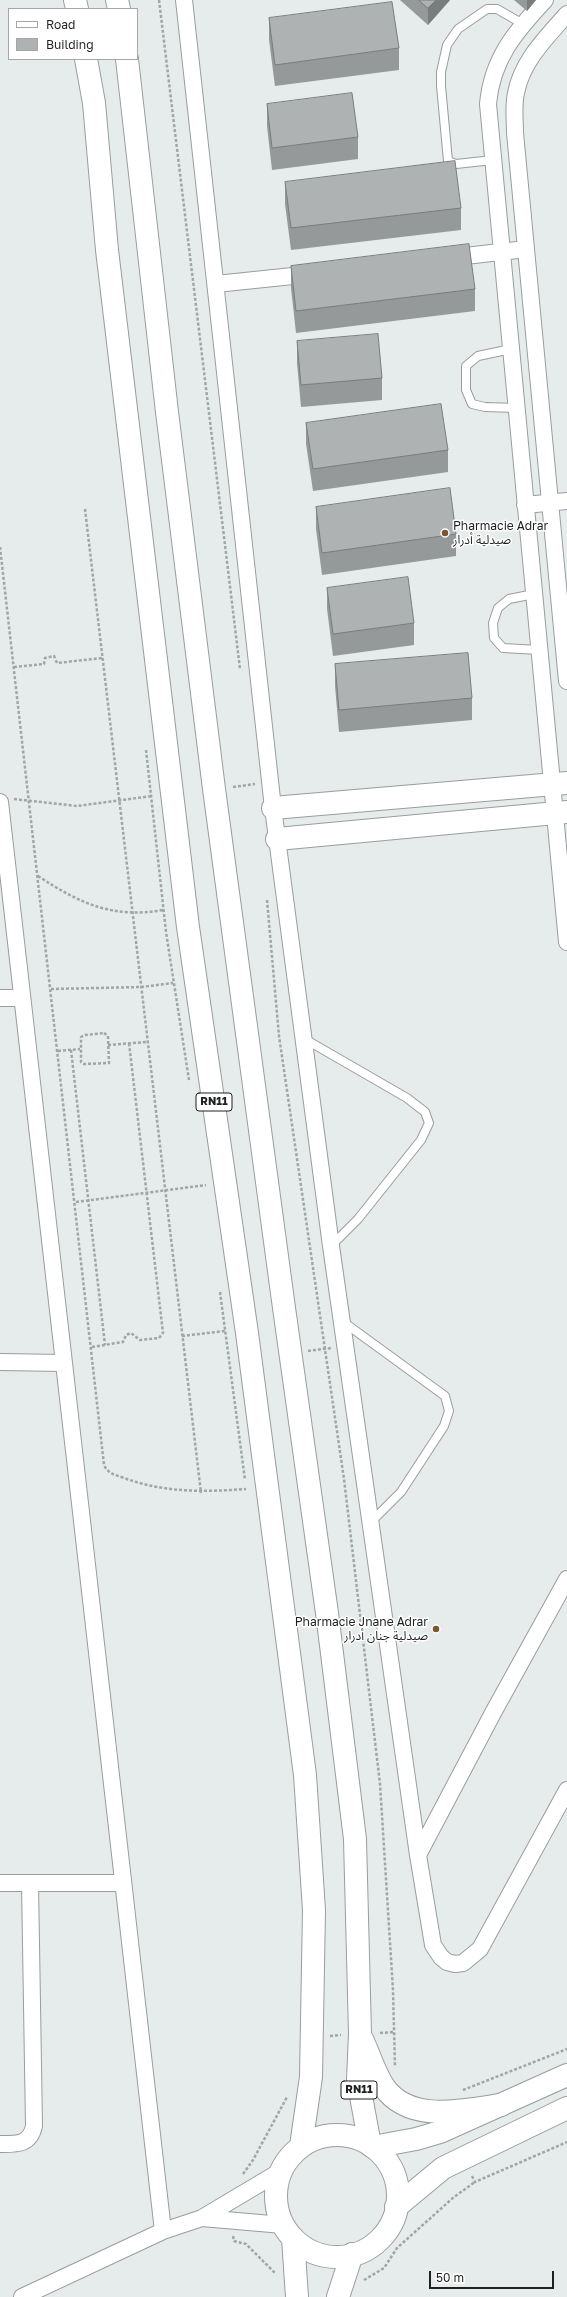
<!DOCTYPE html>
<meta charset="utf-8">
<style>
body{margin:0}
#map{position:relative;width:567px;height:2297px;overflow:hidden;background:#e6ebec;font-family:"Golos Text",sans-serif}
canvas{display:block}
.legend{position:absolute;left:8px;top:8px;width:130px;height:52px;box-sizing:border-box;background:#fff;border:1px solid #a5a6a6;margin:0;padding:5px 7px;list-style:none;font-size:12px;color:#1f2121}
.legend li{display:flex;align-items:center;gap:8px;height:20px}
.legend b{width:20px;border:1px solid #a5a6a6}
.scale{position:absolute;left:429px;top:2271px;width:125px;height:18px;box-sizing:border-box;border:2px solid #1f2121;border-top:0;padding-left:5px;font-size:12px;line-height:14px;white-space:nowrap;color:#1f2121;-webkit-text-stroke:3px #fff;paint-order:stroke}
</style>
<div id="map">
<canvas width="567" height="2297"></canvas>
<ul class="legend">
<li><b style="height:5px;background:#fff"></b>Road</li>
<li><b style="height:11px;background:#aeb2b3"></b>Building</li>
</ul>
<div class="scale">50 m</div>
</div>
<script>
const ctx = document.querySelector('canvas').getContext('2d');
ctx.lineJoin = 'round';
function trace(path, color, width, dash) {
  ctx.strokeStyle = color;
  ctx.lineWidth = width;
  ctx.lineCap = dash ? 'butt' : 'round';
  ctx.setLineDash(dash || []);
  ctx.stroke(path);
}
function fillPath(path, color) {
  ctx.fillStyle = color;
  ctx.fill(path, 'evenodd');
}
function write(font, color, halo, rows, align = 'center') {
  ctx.font = font + ' "Golos Text","Noto Sans Arabic",sans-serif';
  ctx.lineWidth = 3;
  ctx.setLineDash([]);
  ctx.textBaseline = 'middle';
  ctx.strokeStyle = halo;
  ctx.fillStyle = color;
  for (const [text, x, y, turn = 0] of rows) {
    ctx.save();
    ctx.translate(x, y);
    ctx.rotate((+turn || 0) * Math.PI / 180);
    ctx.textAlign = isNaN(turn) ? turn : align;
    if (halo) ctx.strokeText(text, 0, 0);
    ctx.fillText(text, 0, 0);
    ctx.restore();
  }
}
const path = new Path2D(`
 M159,0L240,669
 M85,509L201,1493
 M0,547L104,1465C108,1474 116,1475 124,1478C165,1493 204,1492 246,1489
 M14,667L44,664L45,658L54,656L57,663L102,658
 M146,750L166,932L189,1080
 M233,787L255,784
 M14,799L77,806L152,796
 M38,876C79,903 113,919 163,910
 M267,900L279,1036L344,1479L380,1784L393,1990L395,2067
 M51,989L141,987L173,983
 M104,1033L108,1036L109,1063L84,1064L81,1062V1037L85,1035Z
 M108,1045L147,1042
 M71,1050L105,1345
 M58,1051L80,1049
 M76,1202L206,1185
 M220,1292L245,1480
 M182,1336L225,1331
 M92,1347L123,1342L126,1335L131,1333L140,1340L159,1338L163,1333L129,1043
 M308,1351L331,1348
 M380,2033L394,2032
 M330,2036L341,2035
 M463,2090L567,2049
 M243,2174L253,2160L287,2097
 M472,2176L475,2182L567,2142
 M233,2236L234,2241L246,2244L276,2274
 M364,2280L384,2268L397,2248L454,2197L475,2182`);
const lane = new Path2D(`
 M493,160L456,164L448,161L441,86V72L447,45L458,29L487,9H497L523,24
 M511,349L478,356L466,366V390L472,404L485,407L516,408
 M534,594L509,599L498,608L493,623L494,638L503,648L539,650
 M303,1038L407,1098L425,1112L429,1123L421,1140L358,1219L331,1246
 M342,1321L445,1396L449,1411L444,1426L401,1492L371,1522`);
const street = new Path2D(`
 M184,0L273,808L331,1246L418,1855L433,1945L441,1957L447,1962L455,1964L463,1963L480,1949L567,1790
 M545,0C515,32 492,59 488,104L567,942
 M567,14C546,38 522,61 516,93C513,106 515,120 515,133L567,681
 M448,258L526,249
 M216,284L312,274
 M525,505L567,501
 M0,802L163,2231
 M0,998H22
 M0,1362L64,1363
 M418,1855L494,1711L567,1579
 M0,1883H123
 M0,2144C17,2144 30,2145 34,2126L30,1883
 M202,2218L283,2225
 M22,2297L163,2231L202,2218L281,2171`);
const secondary = new Path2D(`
 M273,808L567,783
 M277,839L567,812
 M373,2147L416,2139L440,2132L567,2075
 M396,2207L443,2168L567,2108`);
const highway = new Path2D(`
 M75,0L77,9
 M117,0L119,9
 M86,59L94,103L107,250L188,927L247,1333L305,1775L314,1910L311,2077L301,2146
 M127,59L167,412L214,789L284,1308L327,1613L355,1839L360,2034L358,2080L370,2145
 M361,2037C369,2053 374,2072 384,2087C410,2124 464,2110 501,2105
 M276 2196a61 61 0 1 1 122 0a61 61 0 1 1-122 0Z
 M293,2238L297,2297
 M338,2297L352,2254`);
const wall = new Path2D(`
 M400,0H450L428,25Z
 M514,0H536L527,11Z
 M269,18L399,48V70L275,86L269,40Z
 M267,104L358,137V159L272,170L267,126Z
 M285,182L461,208V230L291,250L285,204Z
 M291,266L475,289V311L296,333L291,288Z
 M297,341L382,378V400L301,407L297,363Z
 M306,423L448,450V472L313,491L306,444Z
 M316,507L456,534V556L322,575L316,529Z
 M327,588L414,623V645L333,656L327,609Z
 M335,664L472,698V720L339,732L335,686Z`);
const shadedWall = new Path2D(`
 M436,0H450L428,25V8Z
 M527,0H536L527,11Z`);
const building = new Path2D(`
 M419,0H436L428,8Z
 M392,2L399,48L275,65L269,18Z
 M352,93L358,137L272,148L267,104Z
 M455,161L461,208L291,228L285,182Z
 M469,244L475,289L296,311L291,266Z
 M378,334L382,378L301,385L297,341Z
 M441,404L448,450L313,469L306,423Z
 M450,488L456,534L322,553L316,507Z
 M408,577L414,623L333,634L327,588Z
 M468,653L472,698L339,710L335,664Z`);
const markers = [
 [445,533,4,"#7a572f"],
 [436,1629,4,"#7a572f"]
];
const shields = [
 [214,1102,36],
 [359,2090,36]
];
const shieldNames = [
 ["RN11",214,1102],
 ["RN11",359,2090]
];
const poiNames = [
 ["Pharmacie Adrar",453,526],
 ["صيدلية أدرار",453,540],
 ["Pharmacie Jnane Adrar",428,1622,"right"],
 ["صيدلية جنان أدرار",428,1636,"right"]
];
trace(lane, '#999d9e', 10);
trace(street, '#999d9e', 18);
trace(secondary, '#999d9e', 24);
trace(highway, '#999d9e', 24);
trace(path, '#a1a5a6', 2.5, [3, 2]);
trace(lane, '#fff', 8);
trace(street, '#fff', 16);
trace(secondary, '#fff', 22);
trace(highway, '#fff', 22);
fillPath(wall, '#96999a');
fillPath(shadedWall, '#7a7d7d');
fillPath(building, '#aeb2b3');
trace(building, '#7a7d7d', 1);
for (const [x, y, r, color] of markers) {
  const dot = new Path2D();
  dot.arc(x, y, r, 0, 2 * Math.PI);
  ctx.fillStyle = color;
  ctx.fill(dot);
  trace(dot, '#fff', 1.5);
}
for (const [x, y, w] of shields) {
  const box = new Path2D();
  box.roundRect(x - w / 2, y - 9, w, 18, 3);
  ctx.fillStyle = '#fff';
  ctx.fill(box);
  trace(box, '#1f2121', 1);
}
write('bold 11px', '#1f2121', null, shieldNames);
write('12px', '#1f2121', '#fff', poiNames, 'left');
</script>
